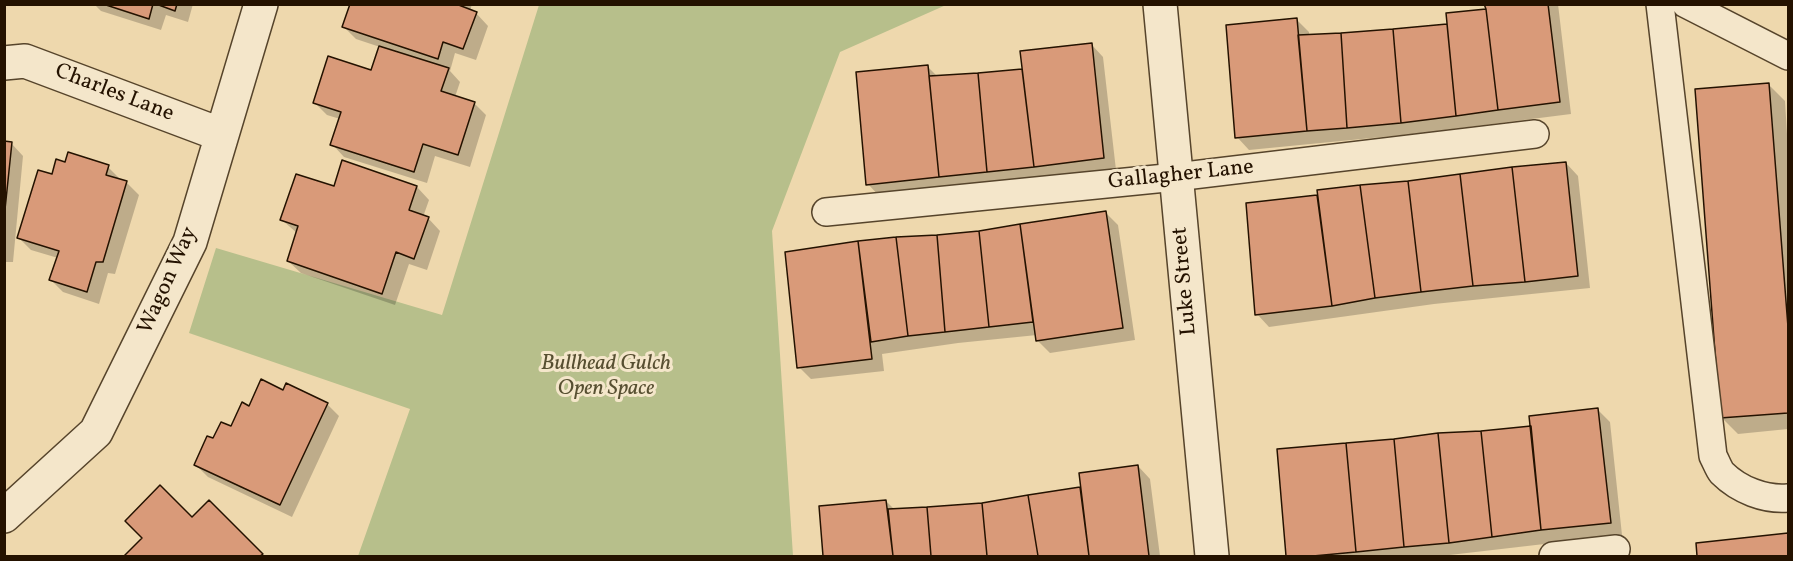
<!DOCTYPE html>
<style>
body{margin:0}
#map{position:relative;width:1793px;height:561px;overflow:hidden;background:#eed8ad;font-family:Vollkorn,serif}
canvas{display:block}
.frame{position:absolute;inset:0;border:6px solid #241200;pointer-events:none}
</style>
<div id="map">
<canvas width="1793" height="561"></canvas>
<div class="frame"></div>
</div>
<script>
const ctx = document.querySelector('canvas').getContext('2d');
ctx.lineJoin = 'round';
function fillPath(path, color) {
  ctx.fillStyle = color;
  ctx.fill(path, 'evenodd');
}
function trace(path, color, width, dash) {
  ctx.strokeStyle = color;
  ctx.lineWidth = width;
  ctx.lineCap = dash ? 'butt' : 'round';
  ctx.setLineDash(dash || []);
  ctx.stroke(path);
}
function write(font, color, halo, rows, align = 'center') {
  ctx.font = font + ' Vollkorn,serif';
  ctx.lineWidth = 6;
  ctx.setLineDash([]);
  ctx.textBaseline = 'middle';
  ctx.strokeStyle = halo;
  ctx.fillStyle = color;
  for (const [text, x, y, turn = 0] of rows) {
    ctx.save();
    ctx.translate(x, y);
    ctx.rotate((+turn || 0) * Math.PI / 180);
    ctx.textAlign = isNaN(turn) ? turn : align;
    if (halo) ctx.strokeText(text, 0, 0);
    ctx.fillText(text, 0, 0);
    ctx.restore();
  }
}
const green = new Path2D(`
 M539,5H946L840,52L772,231L793,556H358L410,409L189,333L216,248L442,315Z`);
const shadow = new Path2D(`
 M94,4H193L188,22L166,15L161,30L101,11Z
 M351,4H472L470,11L476,13L488,26L476,60L455,53L450,71L460,82L455,97L474,103L486,115L470,167L435,156L427,183L344,157L332,144L340,119L327,115L315,103L372,71L380,47L356,39L344,27Z
 M1485,4H1558L1571,114L1413,134L1249,150L1237,137L1297,20L1309,32V35L1449,25L1489,11Z
 M1091,44L1103,57L1116,170L880,197L868,184L928,67L938,77L1024,70Z
 M1769,85L1785,101L1788,150V429L1738,434L1722,418Z
 M4,143H11L23,156L13,262H4Z
 M343,162L417,187L429,200L423,217L428,218L440,231L427,270L409,264L395,305L301,273L288,261L297,233L282,220L335,188Z
 M1566,163L1578,176L1590,288L1434,304L1269,327L1257,314L1247,205Z
 M108,167L120,179V181L127,183L139,195L115,274L108,273L99,304L63,292L51,280L58,258L31,250L18,237L53,176Z
 M1106,213L1118,225L1135,340L1050,353L1037,340V335L958,343L882,354L884,371L811,379L799,367L858,243L980,232Z
 M284,392L327,404L339,416L292,517L208,477L196,465L213,440Z
 M1598,410L1610,422L1622,535L1441,556H1287L1279,450L1532,427Z
 M1138,466L1150,479L1160,556H824L820,507L886,501L895,510L982,505L1082,488Z
 M209,502L264,556H126L144,538L192,519Z
 M1788,534V556H1699L1698,544Z`);
const building = new Path2D(`
 M103,4H153L149,19Z
 M156,4H177L175,11Z
 M350,4H456L477,12L463,49L443,42L438,59L342,27Z
 M1484,4H1548L1560,102L1498,110L1486,9Z
 M1486,9L1498,110L1456,116L1446,13Z
 M1297,18L1307,131L1235,138L1226,25Z
 M1447,24L1456,116L1401,123L1393,29Z
 M1393,29L1401,123L1347,128L1341,33Z
 M1341,33L1347,128L1307,131L1298,35Z
 M1092,43L1104,158L1034,167L1020,51Z
 M379,46L449,68L441,91L475,102L458,155L423,144L414,172L330,145L341,112L313,103L328,56L371,70Z
 M928,65L939,177L866,185L856,72Z
 M1022,69L1034,167L987,172L978,73Z
 M978,73L987,172L939,177L929,76Z
 M1769,83L1788,327V413L1720,418L1695,89Z
 M4,141L12,142L4,219Z
 M68,152L109,165L106,175L127,181L103,262H96L87,292L49,280L59,251L17,238L38,170L52,174L56,159L65,162Z
 M342,160L417,186L409,210L429,217L414,259L396,252L382,294L287,261L298,226L280,220L296,174L334,186Z
 M1566,162L1578,276L1525,282L1512,167Z
 M1512,167L1525,282L1473,286L1460,174Z
 M1460,174L1473,286L1421,292L1408,181Z
 M1408,181L1421,292L1375,298L1360,185Z
 M1360,185L1375,298L1332,306L1317,190Z
 M1317,195L1332,306L1255,315L1246,203Z
 M1106,211L1123,328L1036,341L1020,224Z
 M1020,224L1033,322L989,327L979,231Z
 M979,231L989,327L945,332L937,235Z
 M937,235L945,332L908,336L896,237Z
 M896,237L908,336L871,342L858,241Z
 M858,241L872,359L797,368L785,252Z
 M261,379L283,390L286,383L328,403L280,505L194,465L207,436L213,438L221,422L231,426L242,402L249,406Z
 M1598,408L1611,523L1541,530L1529,416Z
 M1531,426L1541,530L1492,537L1481,431Z
 M1481,431L1492,537L1449,543L1438,433Z
 M1438,433L1449,543L1404,547L1394,439Z
 M1394,439L1404,547L1356,552L1346,443Z
 M1346,443L1356,552L1313,556H1286L1277,449Z
 M1138,465L1149,556H1089L1079,473Z
 M160,485L192,517L209,500L263,554L260,556H124L142,538L125,521Z
 M1080,487L1089,556H1038L1028,495Z
 M1028,495L1038,556H987L982,503Z
 M886,500L893,556H823L819,506Z
 M982,503L987,556H931L927,507Z
 M927,507L931,556H893L888,509Z
 M1788,533V556H1697L1696,543Z`);
const service = new Path2D(`
 M1660,4L1713,456C1716,461 1718,468 1722,473C1739,490 1765,500 1788,498
 M1686,4L1788,56
 M826,212L1176,177L1535,134
 M1553,556L1616,549`);
const minor = new Path2D(`
 M1160,4L1212,556
 M4,63L25,61L222,135
 M4,516L96,432L190,242L261,4`);
const streetNames = [
 ["Charles Lane",114,94,21],
 ["Gallagher Lane",1181,176,-6],
 ["Wagon Way",169,281,-66],
 ["Luke Street",1186,281,-95]
];
const parkNames = [
 ["Bullhead Gulch",606,365],
 ["Open Space",606,390]
];
fillPath(green, '#b7bf8b');
fillPath(shadow, '#0003');
fillPath(building, '#d99a79');
trace(building, '#241200', 1.5);
trace(service, '#56442b', 30);
trace(minor, '#56442b', 36);
trace(service, '#f4e6ca', 27);
trace(minor, '#f4e6ca', 33);
write('22px', '#241200', '#f4e6ca', streetNames);
write('italic 22px', '#574f31', '#f4e6ca', parkNames);
</script>
